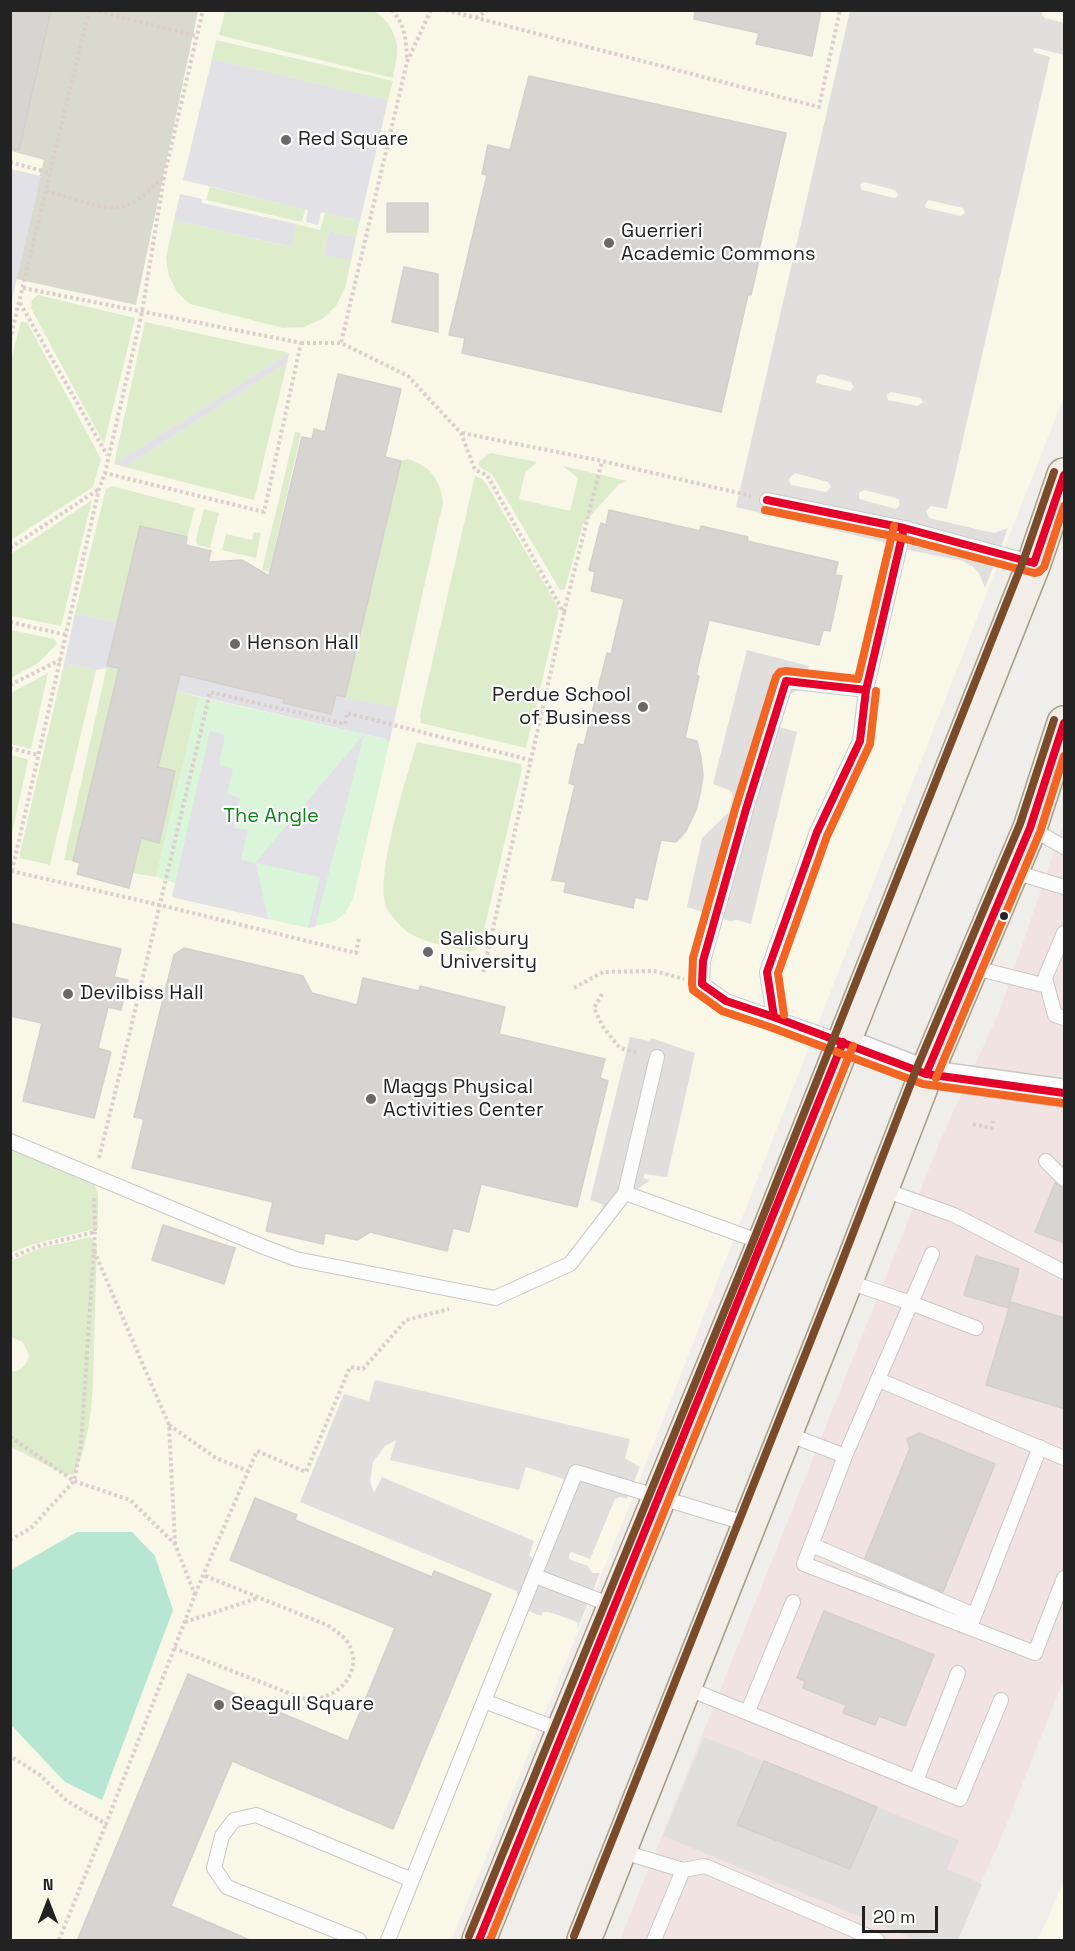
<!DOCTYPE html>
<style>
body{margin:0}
#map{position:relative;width:1075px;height:1951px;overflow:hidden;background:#f0eeeb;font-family:"Space Grotesk",sans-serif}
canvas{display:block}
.frame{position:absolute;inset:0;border:12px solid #222;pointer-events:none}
.north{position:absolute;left:18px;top:1873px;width:60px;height:60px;-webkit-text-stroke:4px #fff;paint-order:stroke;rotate:0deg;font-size:16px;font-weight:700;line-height:24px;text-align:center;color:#222}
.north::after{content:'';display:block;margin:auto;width:21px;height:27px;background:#222;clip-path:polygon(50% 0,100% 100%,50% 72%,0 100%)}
.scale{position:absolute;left:862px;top:1906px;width:76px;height:27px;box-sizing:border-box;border:3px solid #222;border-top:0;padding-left:8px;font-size:18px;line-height:21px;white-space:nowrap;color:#222;-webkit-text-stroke:4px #fff;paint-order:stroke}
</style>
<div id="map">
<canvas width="1075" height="1951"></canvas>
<div class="frame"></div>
<div class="north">N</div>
<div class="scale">20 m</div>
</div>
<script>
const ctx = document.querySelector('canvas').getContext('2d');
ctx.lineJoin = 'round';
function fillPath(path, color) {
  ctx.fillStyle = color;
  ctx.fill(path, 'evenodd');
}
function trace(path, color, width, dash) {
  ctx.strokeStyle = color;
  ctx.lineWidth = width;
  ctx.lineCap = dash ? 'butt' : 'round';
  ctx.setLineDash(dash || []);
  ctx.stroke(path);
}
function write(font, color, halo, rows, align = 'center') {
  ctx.font = font + ' "Space Grotesk",sans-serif';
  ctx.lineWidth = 4.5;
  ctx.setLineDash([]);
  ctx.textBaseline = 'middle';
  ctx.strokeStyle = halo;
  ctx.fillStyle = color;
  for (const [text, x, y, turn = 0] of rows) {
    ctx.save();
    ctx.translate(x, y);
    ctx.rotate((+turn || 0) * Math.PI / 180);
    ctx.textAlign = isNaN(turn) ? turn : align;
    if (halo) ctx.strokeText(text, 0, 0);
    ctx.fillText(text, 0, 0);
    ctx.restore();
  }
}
const commercial = new Path2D(`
 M1064,822V1679L997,1848L953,1940H620L941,1139L1000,1010Z`);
const education = new Path2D(`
 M11,11H1064V396L628,1509L482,1867L451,1940H11Z
 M1064,1881V1940H1038Z`);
const construction = new Path2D(`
 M11,11H198L136,305L11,278L44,160L11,151Z`);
const grass = new Path2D(`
 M225,11H373C386,17 396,33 397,47C398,57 394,68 393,78L219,35Z
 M216,40L393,81L388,100L212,59Z
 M210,187L305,209L302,222L206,200Z
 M325,213L360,221L356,237L329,231L324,255L351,261L345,288L336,306L322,319L304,327L283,328L190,304L177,292L169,276L166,258L174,220L290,247L296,224L320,230Z
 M38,295L135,318L104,444L31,308L32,300Z
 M21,322H27L101,459L93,487L11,540L10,364Z
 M145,322L289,353L114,464Z
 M287,363L254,500L125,467Z
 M295,432L301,433L269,572L262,570Z
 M490,453L537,462L525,473L519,499L570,511L578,478L563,466L627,481L619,484L583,524L565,589L560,590L492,474L479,467V462Z
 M408,459C430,466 440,479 443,502L397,708H395L345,697L401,461Z
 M475,476L482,479L487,485L559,609L526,748L421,723L420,715Z
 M112,486L195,508L187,537L140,527L118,623L75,613L106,489Z
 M92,500L61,626L11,616V554Z
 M204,509L219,513L210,548L197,545L196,539Z
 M254,532L261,533L256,558L222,550L226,534L252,540Z
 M11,630L54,639L57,644L38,663L11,678Z
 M71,664L96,670L50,865L20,858V853L63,669Z
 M107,666L119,668L73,861L64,860Z
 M48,673L31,749L11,744V693Z
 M176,691L199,697L156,877L133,873L141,838L159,842L175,771L158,767Z
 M417,742L521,764L522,769L480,946L471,952C451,947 428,944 409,933C404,930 390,915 387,909C373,879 407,777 417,742Z
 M11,755L27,759L28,761L11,837Z
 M10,1145L94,1183L98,1194V1228L30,1245L11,1253Z
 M90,1237L97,1244C96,1278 95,1312 94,1346C93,1393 93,1431 74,1474L66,1475L11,1447V1372C21,1371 27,1365 29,1355L23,1342L11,1337V1261L40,1248Z`);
const park = new Path2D(`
 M199,697L386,739L389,744L353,899L346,912L336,921L308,928L172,897L175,883L156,877Z`);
const pitch = new Path2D(`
 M77,1532H132L155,1556L173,1610L102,1800L65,1782L13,1727L11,1726V1570Z`);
const parking = new Path2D(`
 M850,11H1042V15L1045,18L1064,23V55L1036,48L1033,49L1034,52L1050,57L947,509L931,506L926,511L929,518L985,531L994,533L1008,528L985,588L979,573L972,566L963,561L888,546L883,542L736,507ZM863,182L895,190L898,194L897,197L894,198L862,190L860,185ZM928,200L963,208L965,213L961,216L926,208L925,205ZM821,374L851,382L854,387L850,391L816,383L817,376ZM891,392L920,398L923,402L918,406L888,400L887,395ZM795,473L828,482L831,487L826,492L791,485L789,480L791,476ZM864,490L899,499V506L896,509L859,499V493Z
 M747,650L809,666L804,689L795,691L785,697L776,726L797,732L751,924L737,920L730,921L687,907L702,838L729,812L733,797L732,793L729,790L713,784Z
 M630,1037L649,1041L651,1038L695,1053L667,1177L644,1174V1178L649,1180L648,1182L603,1211L602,1204L590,1200Z
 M375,1380L630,1439L625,1458L640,1467L627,1499L620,1497L615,1499L590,1559L571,1552L569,1555V1558L571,1560L588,1566L592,1573H600L577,1630L578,1624L575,1621L549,1612H543L541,1616L515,1606L518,1597L516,1591L300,1502L344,1394L369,1401ZM396,1440L390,1460L519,1490L526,1467L564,1479L537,1558L533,1559L529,1555L534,1541L382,1477L374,1493L370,1481L373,1462L385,1446Z
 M704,1737L764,1761L738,1825L850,1869L877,1807L959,1840L947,1869L982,1884L958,1940H917L663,1836Z`);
const plaza = new Path2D(`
 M212,59L388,100L360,221L321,212L318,225L306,222L308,210L183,180Z
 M11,169L41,176L11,304L10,169Z
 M180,194L202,199V203L296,224L291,247L174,220Z
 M329,231L356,237L351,261L324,255Z
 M289,353L287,363L125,467L114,464Z
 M75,613L118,623L107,668L96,670L71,664L63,669Z
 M180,674L284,699V703L331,714L336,695L397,708L389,744L386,739L364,734L315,927L308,928L320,877L256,863L268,919L172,897L210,731L225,735L219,765L233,769L227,794L240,798L234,828L248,830L241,860L255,863L364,734L176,691Z`);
const building = new Path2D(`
 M10,10H51L19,150L10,149Z
 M695,10H821L812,56L756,44L759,33L694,19Z
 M529,76L786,133L759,250L761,251L751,295H748L721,412L462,353L465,338L449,335L487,175L482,174L488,145L510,150Z
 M387,203H428V232H387Z
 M404,267L438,274V332L392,322Z
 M338,374L401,389L385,457L401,461L345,697L336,695L331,714L283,703L284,699L180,674L158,767L175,771L159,843L141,838L129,888L77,874L80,863L73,861L119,668L107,666L140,526L187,537L186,545L211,551L208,562L242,560L269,576L302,437L312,439L314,429L325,432Z
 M609,510L700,531L701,526L748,537L747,541L838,562L835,575L842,576L830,631L823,630L819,645L709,620L696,675L699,676L685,738L697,741L701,758L703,776L700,794L696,810L686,831L676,842L661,840L647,900L635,897L633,908L564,892L566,882L552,880L575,785L569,783L578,744L584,745L607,653L611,654L624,599L591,591L595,572L589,570L601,523L606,525Z
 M10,923L121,949L114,977L128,980L121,1010L108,1007L98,1048L111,1052L94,1118L23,1101L42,1023L10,1016Z
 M184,948L303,976L312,993L357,1005L363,978L419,991L420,986L505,1007L499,1034L605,1059L600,1078L608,1081L577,1207L481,1184L469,1232L453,1228L447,1251L370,1232L357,1240L325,1233L323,1244L266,1231L273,1202L132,1168L144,1119L134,1117L174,955Z
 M1055,1183L1065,1188V1243L1035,1232Z
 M163,1225L235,1248L224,1284L152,1260Z
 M976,1256L1019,1269L1008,1308L964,1295Z
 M1011,1302L1065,1318V1409L986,1385Z
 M919,1433L995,1464L943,1592L865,1558L910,1448L907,1439Z
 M255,1498L297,1515L295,1520L432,1577L434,1571L491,1594L393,1829L232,1761L171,1906L252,1941H77L188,1674L348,1741L395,1628L230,1560Z
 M824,1611L934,1655L905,1726L879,1716L875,1725L843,1713L846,1705L803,1688L805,1681L797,1678Z
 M764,1761L877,1807L850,1869L737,1825Z`);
const path = new Path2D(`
 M93,10L196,36
 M392,10C406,26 406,41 407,61
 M431,10L407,62L341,343L408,376L461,433L475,470L487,475L564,613L483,973
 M446,10L819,107L840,10
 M476,18L488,10
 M10,162L50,173
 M46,191C67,196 105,212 125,206C140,201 151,188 163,178
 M23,288L301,343L264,512L105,473
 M20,303L107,455
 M10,340L89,10
 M301,343H341
 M462,433L602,461L751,496
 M10,548L99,489
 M564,612L602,461
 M10,622L66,635
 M10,685L60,660
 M10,748L38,755
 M11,871L160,905L356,953L359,938
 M12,871L99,489L105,473L142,312L164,177L203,10
 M574,988L603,972L654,971L684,979
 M602,994L594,1008L603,1027L620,1048L638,1053
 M973,1124L992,1128L993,1121
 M99,1158L128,1040L210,692L345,724L347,713L530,760
 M94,1251L169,1425L175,1543
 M10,1258L38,1246L95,1232L94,1195
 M169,1425L216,1458L248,1471
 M10,1437L74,1481L130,1500L175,1544L195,1595L106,1824L67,1801L40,1775L10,1756
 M10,1540L31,1528L74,1481L81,1445L95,1232
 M195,1594L257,1451L306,1472L350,1367L363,1369L406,1320L449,1309
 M185,1622L258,1598
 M174,1648L301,1698C336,1705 368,1670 346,1640C341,1634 334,1630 327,1625L203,1575
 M59,1940L106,1824`);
const lane = new Path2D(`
 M767,500L904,528L1034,563
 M1030,828L1064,847
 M1011,871L1064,887
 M1064,933L1045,978L1055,1015L1064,1018
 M971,967L1047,986
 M774,1017L767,972L817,832L860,741L866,690
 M843,1042L726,1001L702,984L703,961L746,809L786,681L866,690L904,528
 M657,1057L625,1193L764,1243
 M10,1141L264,1247L296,1259L495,1298L570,1264L625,1193
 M1046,1161L1064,1179
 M882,1189L954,1215L1064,1272
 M932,1254L911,1303L976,1328
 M846,1281L911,1303L845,1456L804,1564L1035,1653L1064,1578
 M879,1380L1064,1458
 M785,1433L845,1456
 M812,1545L974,1615
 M535,1576L614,1606
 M970,1627L1040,1447
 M684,1687L960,1799L1001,1700
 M484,1701L576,1472L748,1524
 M748,1711L793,1602
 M916,1781L958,1673
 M620,1851L683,1870L705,1866L877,1940
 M359,1940L227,1887L214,1868L222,1836L234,1820L256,1815L412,1880
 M388,1940L484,1701L563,1731
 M654,1940L683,1870`);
const street = new Path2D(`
 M843,1042L926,1074L1064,1093`);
const primary = new Path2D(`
 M479,1940L563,1731L764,1243L1034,563L1064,475
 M584,1940L846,1281L926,1074L1030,828L1064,723`);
const bus1 = new Path2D(`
 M767,500L904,528L1034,563L1064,475
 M904,528L866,690L786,681L746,809L703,961L702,984L726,1001L774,1017L926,1074L1064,1093
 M774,1017L767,972L817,832L860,741L866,690
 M926,1074L1030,828L1064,723
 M479,1940L843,1042`);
const bus2 = new Path2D(`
 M765,510L902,538L1034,573L1039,572L1044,567L1064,506
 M894,526L858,679L786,671L780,672L776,677L736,806L693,958L692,984L693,990L722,1011L770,1027L923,1084L1063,1103
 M784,1015L778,973L827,836L870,744L876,691
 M936,1078L1040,832L1064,756
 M490,1940L853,1046`);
const bus3 = new Path2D(`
 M469,1936L754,1239L1024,559L1054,472
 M574,1936L836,1277L916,1070L1020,824L1054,720`);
const markers = [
 [286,140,6,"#6a6968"],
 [609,243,6,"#6a6968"],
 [235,644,6,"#6a6968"],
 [643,707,6,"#6a6968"],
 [1004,916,5,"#222"],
 [428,952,6,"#6a6968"],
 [68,994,6,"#6a6968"],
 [371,1099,6,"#6a6968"],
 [219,1705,6,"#6a6968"]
];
const poiNames = [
 ["Red Square",298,140],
 ["Guerrieri",621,232],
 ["Academic Commons",621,255],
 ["Henson Hall",247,644],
 ["Perdue School",631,696,"right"],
 ["of Business",631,719,"right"],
 ["Salisbury",440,940],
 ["University",440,963],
 ["Devilbiss Hall",80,994],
 ["Maggs Physical",383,1088],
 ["Activities Center",383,1111],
 ["Seagull Square",231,1705]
];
const parkNames = [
 ["The Angle",271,817]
];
fillPath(commercial, '#f1e3e1');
fillPath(education, '#f8f7e8');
fillPath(construction, '#d9d9cd');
fillPath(grass, '#ddeccb');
fillPath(park, '#daf5da');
fillPath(pitch, '#b7e6d2');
fillPath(parking, '#e0dfde');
fillPath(plaza, '#e2e1e5');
fillPath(building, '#d7d4d2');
trace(building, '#d3d0cc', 1.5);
trace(lane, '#c9c8c7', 16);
trace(street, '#c9c8c7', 30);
trace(primary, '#a79c86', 36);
trace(path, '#dccecd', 4, [3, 3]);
trace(lane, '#fdfcfc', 14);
trace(street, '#fdfcfc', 27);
trace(primary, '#f3ede7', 33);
trace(bus1, '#e4002b', 8);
trace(bus2, '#f26522', 8);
trace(bus3, '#7a4b2a', 8);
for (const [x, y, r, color] of markers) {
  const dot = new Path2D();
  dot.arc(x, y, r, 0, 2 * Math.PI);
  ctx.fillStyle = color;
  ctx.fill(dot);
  trace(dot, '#fff', 2);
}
write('20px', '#222', '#fff', poiNames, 'left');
write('20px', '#0c8416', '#fff', parkNames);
</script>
